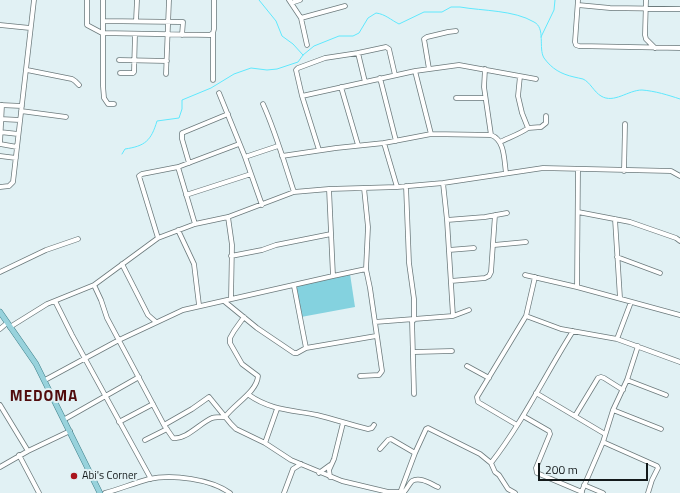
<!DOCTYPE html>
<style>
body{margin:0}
#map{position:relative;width:680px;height:493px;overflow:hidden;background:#e1f1f4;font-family:"Titillium Web",sans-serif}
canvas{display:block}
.scale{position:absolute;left:538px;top:463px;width:110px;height:18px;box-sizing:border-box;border:2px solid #13191a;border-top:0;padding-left:5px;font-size:12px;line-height:14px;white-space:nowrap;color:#13191a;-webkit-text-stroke:3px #e1f1f4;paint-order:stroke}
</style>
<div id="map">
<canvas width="680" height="493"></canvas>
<div class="scale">200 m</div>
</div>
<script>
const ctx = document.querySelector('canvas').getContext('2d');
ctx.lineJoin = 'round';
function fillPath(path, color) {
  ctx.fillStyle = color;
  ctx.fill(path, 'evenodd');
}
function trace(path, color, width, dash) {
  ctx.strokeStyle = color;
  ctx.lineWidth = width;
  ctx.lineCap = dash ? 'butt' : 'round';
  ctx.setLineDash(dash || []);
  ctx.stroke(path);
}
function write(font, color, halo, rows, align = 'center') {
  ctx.font = font + ' "Titillium Web",sans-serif';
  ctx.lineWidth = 4;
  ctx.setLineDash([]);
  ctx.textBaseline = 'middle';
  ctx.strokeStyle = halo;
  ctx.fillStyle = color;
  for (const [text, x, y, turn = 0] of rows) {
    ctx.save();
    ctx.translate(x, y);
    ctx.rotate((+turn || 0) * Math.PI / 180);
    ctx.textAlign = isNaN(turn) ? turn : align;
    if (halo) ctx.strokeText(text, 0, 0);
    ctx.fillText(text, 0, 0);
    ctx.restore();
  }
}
const green = new Path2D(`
 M350,274L355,307L301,317L296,284Z`);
const stream = new Path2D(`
 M259,0L276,21L282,36L293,44L303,55
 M541,37L554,10L555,0
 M122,154L125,149C145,146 151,141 157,121L179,118L182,109V100L211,88L234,74L251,68L267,70L277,69L298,62L303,55L314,46L339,36H353L359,33L368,18L376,13C385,14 391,20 399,24L424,12H442L451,7H460C483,11 514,10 534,22C546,28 538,48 544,58C552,69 561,74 574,77C577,78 580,78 583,79C590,82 594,92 601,96C614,104 628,90 642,90C655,91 668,95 680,99`);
const minor = new Path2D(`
 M87,0V25L102,33L210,35L213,33L214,29V0
 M103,0V86L104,98L108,104H114
 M289,0L301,18L345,6
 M578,0L575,42L576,45L579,46L680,48
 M646,0L645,35L646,39L655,48
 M291,3L300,0
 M578,5L610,8L680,9
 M301,18L307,45
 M103,21L180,22H183L182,35
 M136,21L137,0
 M0,25L30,28
 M213,33V80
 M358,53L365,82
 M119,60L167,61
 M429,69L424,39L427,37L448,32L456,31
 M485,69L484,87L491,135
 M27,70L72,79L75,81L79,85
 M415,71L431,134
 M120,73H133L134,72L135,34
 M166,74L169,0
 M380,78L396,141
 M341,87L358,145
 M219,93L245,157L262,205
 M302,96L415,71L459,65L536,79
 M456,98H485
 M263,104C276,133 284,162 294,192
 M0,105L22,106
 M2,105L0,144L17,147
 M21,111L66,117
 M0,119L20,120
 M528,128L541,127L546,123V116
 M0,132L18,134
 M500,142C508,138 522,133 528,128L522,113L518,96L520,76
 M384,143L397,187
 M319,150L302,96L296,70L298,68L325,58L358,53L386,47L389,49L395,75
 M0,156L16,158
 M282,156L336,148L384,143L431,134L491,135C505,140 504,160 506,173
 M245,157L278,146
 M189,163L182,139V133L228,114
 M178,167L195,224
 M624,171L625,124
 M443,183L447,220L453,316
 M406,186L409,263L414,299V320
 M0,187L9,186L13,182L34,0
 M329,189L333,276
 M186,195L251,174
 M578,212L630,222L676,238L680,241
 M228,217L232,245L231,299
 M615,219L620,298
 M447,220L485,217L507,213
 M178,230L194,264L199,305
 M158,238L139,176L142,174L178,167L239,144
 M494,245L526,242
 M449,250L474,248
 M231,256L262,250L276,245L331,234
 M617,257L660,273
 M122,264L148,315L156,322
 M0,272L46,250L78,239
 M525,275L577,287L680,315
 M451,281L485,278L489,276L491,272L495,215
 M94,285L101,300L107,318L164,425L173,438C186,440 200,423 212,418C216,417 221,417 225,417C234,404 257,392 258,376L242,364L230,343V338L234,331L244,317
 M294,286L306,348
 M577,287L578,169
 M55,301L72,335L151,479
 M224,301L257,328L294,353H297L306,348L376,336
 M526,316L561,329L617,339L680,362
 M412,320L414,394
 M375,322L453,316L469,310
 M10,327L47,304L94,285L158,238L195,224L228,217L294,192L329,189L397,187L443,183L543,168L671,171L680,176
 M0,329L7,323
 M617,339L631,302
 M414,352L452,351
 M467,366L489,378
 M360,376L379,375L382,371L370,288L366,269L368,227L364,188
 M45,380L119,340L183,310L333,276L366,269
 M627,380L666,395
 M536,393L605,434
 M249,395C270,410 292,410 317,415C334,419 351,425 368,429L372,428L374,425
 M0,405L28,451
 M613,410L661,429
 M523,416L549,431L550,434L536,468L537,473L582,492
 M575,416L598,378L601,377L604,378L623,390
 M65,419L139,377
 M119,422L153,404
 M164,425L192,409L209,397L231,424L236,429L265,443L291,460L342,481L388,492H404C407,489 409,484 412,481C420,476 431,484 438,487
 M517,425L478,402L477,397L526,316L535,277
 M145,440L167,429
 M603,442L657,466L658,468L652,480L648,493
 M265,443L277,409
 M380,449L388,440L391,439L415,453
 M19,455L39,493
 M491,463C523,422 545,375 573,331
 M0,467L28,451L70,431
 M319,473L330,465
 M330,477L329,470L334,459L343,423
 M584,485L603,493
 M105,493C120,489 134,483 149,479C172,474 211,479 230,493
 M284,493L293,469L301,464
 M400,493L415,453L426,429L428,428L480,454L491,463L495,472L499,475L508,489L515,493
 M581,493L603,442L613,410L627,380L638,346`);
const major = new Path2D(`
 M0,312L36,364L100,493`);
const markers = [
 [74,476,4,"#a9141c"]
];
const poiNames = [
 ["Abi's Corner",82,476]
];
const districtNames = [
 ["MEDOMA",44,397]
];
fillPath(green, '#84d2df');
trace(stream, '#5fe8fd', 1);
trace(minor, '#6c7a7c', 5.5);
trace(major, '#3d7e88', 6);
trace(minor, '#fff', 4);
trace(major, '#98d2dc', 5);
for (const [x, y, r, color] of markers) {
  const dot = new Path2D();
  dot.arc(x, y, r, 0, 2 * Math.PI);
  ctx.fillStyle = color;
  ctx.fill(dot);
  trace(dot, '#e1f1f4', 1.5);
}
write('11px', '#13191a', '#e1f1f4', poiNames, 'left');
ctx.letterSpacing = '1px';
write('bold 15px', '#510c0d', '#e1f1f4', districtNames);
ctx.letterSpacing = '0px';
</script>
